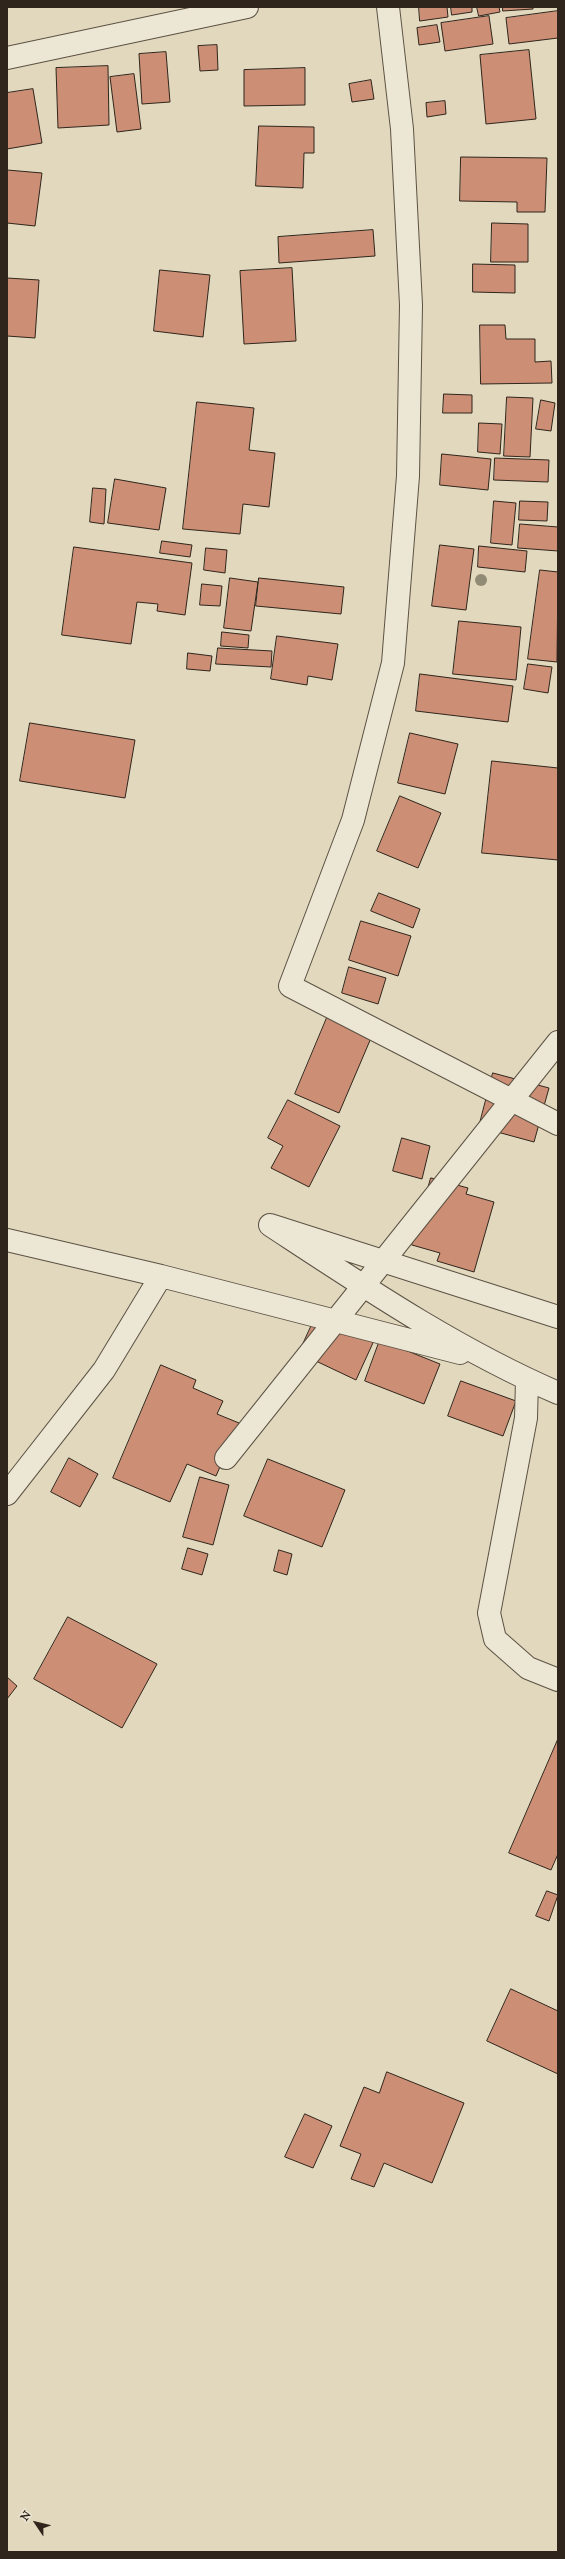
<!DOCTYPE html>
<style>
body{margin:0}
#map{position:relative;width:565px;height:2559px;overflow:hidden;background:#e1d8bd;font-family:"IM FELL Great Primer",serif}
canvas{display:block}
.frame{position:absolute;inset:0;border:8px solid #2f251c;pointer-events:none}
.north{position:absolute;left:16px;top:2503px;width:40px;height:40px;-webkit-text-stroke:3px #ece6d4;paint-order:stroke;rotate:305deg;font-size:11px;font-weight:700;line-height:16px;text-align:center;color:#2f251c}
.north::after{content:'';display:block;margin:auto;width:14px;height:18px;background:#2f251c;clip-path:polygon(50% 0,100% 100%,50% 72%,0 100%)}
</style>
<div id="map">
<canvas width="565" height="2559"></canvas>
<div class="frame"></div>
<div class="north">N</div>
</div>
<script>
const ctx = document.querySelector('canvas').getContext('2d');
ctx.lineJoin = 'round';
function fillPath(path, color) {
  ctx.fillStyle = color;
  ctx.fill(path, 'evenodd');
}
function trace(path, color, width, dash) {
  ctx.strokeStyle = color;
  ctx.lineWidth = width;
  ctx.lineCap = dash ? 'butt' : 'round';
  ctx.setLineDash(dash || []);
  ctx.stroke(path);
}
const building = new Path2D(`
 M419,7H447L448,17L420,21Z
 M451,7H472V12L452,15Z
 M477,7H499L500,12L479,16Z
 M503,7H533V9L503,11Z
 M558,11V38L509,44L506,18Z
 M489,16L493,44L445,51L441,23Z
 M437,25L440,42L419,45L417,28Z
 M217,45L218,70L200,71L198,46Z
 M529,50L536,119L486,124L480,55Z
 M166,52L170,102L142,104L139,54Z
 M108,66L109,125L58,128L56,68Z
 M305,68V105L244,106V70Z
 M134,74L141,129L117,132L110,77Z
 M371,80L374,99L352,102L349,84Z
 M33,89L42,143L7,149V93Z
 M445,101L446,114L427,117L426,103Z
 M259,126L314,127V153H304L303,188L256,186Z
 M461,157L547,158L545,212H517V202L460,201Z
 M7,170L42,173L35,226L7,223Z
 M492,223L528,224V262H491Z
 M373,230L375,256L279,263L278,237Z
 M473,264L515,265V293L473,292Z
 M292,268L296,341L244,344L240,271Z
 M160,270L210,275L203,337L154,331Z
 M7,278L39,280L35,338L7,336Z
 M480,325H505L506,339H535V362L551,361L552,383L481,384Z
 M444,394L472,395V413H443Z
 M507,397L533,398L530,457L504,456Z
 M541,400L555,403L551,431L536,429Z
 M197,402L254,408L249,450L275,453L269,507L243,504L240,534L183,529Z
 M479,423L502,424L500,454L478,452Z
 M442,454L491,459L488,490L440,485Z
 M495,458L549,460L548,482L494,480Z
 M115,479L166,488L159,530L108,523Z
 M93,488L106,489L104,524L90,522Z
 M494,501L516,503L512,545L491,543Z
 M520,501L548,502L547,521L519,520Z
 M520,524L558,527V551L518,548Z
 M162,541L192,545L190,557L160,553Z
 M440,545L474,549L466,610L432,606Z
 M479,546L527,551L525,572L478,567Z
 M74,547L192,563L185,615L157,611L158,604L137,602L131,644L62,635Z
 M206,548L227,550L225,573L204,570Z
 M540,570L558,572L557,662L528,659Z
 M230,578L258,582L251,631L224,628Z
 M259,578L344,587L341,614L256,606Z
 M202,584L222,586L220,606L200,605Z
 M459,621L521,627L516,680L453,674Z
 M222,632L249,635L248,648L221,646Z
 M277,636L338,644L332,680L308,676L307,685L271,679Z
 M218,648L272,651L271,667L216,664Z
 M188,653L212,656L210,671L187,669Z
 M528,664L552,667L548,693L524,689Z
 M420,674L513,686L508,722L416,711Z
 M30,723L135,740L125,798L20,781Z
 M410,733L458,744L445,794L398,783Z
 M492,761L558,768V860L482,853Z
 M400,796L441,813L418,868L377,851Z
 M379,893L420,909L413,928L371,911Z
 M361,921L411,936L398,976L349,960Z
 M349,967L386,978L378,1004L342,993Z
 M329,1013L374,1031L339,1113L295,1094Z
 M493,1073L549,1088L534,1142L479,1127Z
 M288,1100L340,1126L309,1187L271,1168L283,1146L268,1138Z
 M402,1138L430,1146L422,1179L393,1171Z
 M431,1178L468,1188L466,1194L494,1202L474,1272L437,1261L440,1253L412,1245Z
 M320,1307L377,1334L356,1380L299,1353Z
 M380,1340L440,1364L424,1404L365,1381Z
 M161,1365L196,1380L193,1388L223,1401L217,1414L239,1423L216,1476L187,1464L170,1502L113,1478Z
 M461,1381L516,1401L503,1436L448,1416Z
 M69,1458L98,1474L80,1507L51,1492Z
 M268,1459L345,1490L322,1547L244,1516Z
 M200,1477L229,1485L213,1545L183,1537Z
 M188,1548L208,1554L202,1575L182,1569Z
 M279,1550L292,1554L287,1575L274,1571Z
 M68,1617L157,1664L122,1728L34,1679Z
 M7,1677L17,1686L7,1699Z
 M558,1739V1854L551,1870L509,1853Z
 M547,1891L558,1895L549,1921L536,1916Z
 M511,1989L558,2011V2074L487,2041Z
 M387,2072L464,2103L432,2183L384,2163L374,2187L351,2179L361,2154L340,2146L364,2087L379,2093Z
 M305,2114L332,2126L313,2168L285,2157Z`);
const street = new Path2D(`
 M388,7L402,129L411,305L408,476L393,663L353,820L290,986L558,1124
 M7,58L247,7
 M7,1240L161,1276L460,1353
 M558,1317L270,1225C363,1286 456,1349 558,1393
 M527,1380L526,1418L489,1613L495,1639L528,1668L558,1680
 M226,1458L558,1042
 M7,1494L104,1370L161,1276`);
const trees = [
 [481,580]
];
fillPath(building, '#cc8e74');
trace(building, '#2f251c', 1);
trace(street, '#5c5244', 24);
trace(street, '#ece6d4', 22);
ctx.fillStyle = '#918a74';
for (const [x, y] of trees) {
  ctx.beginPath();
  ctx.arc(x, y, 6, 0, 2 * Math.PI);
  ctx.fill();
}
</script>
